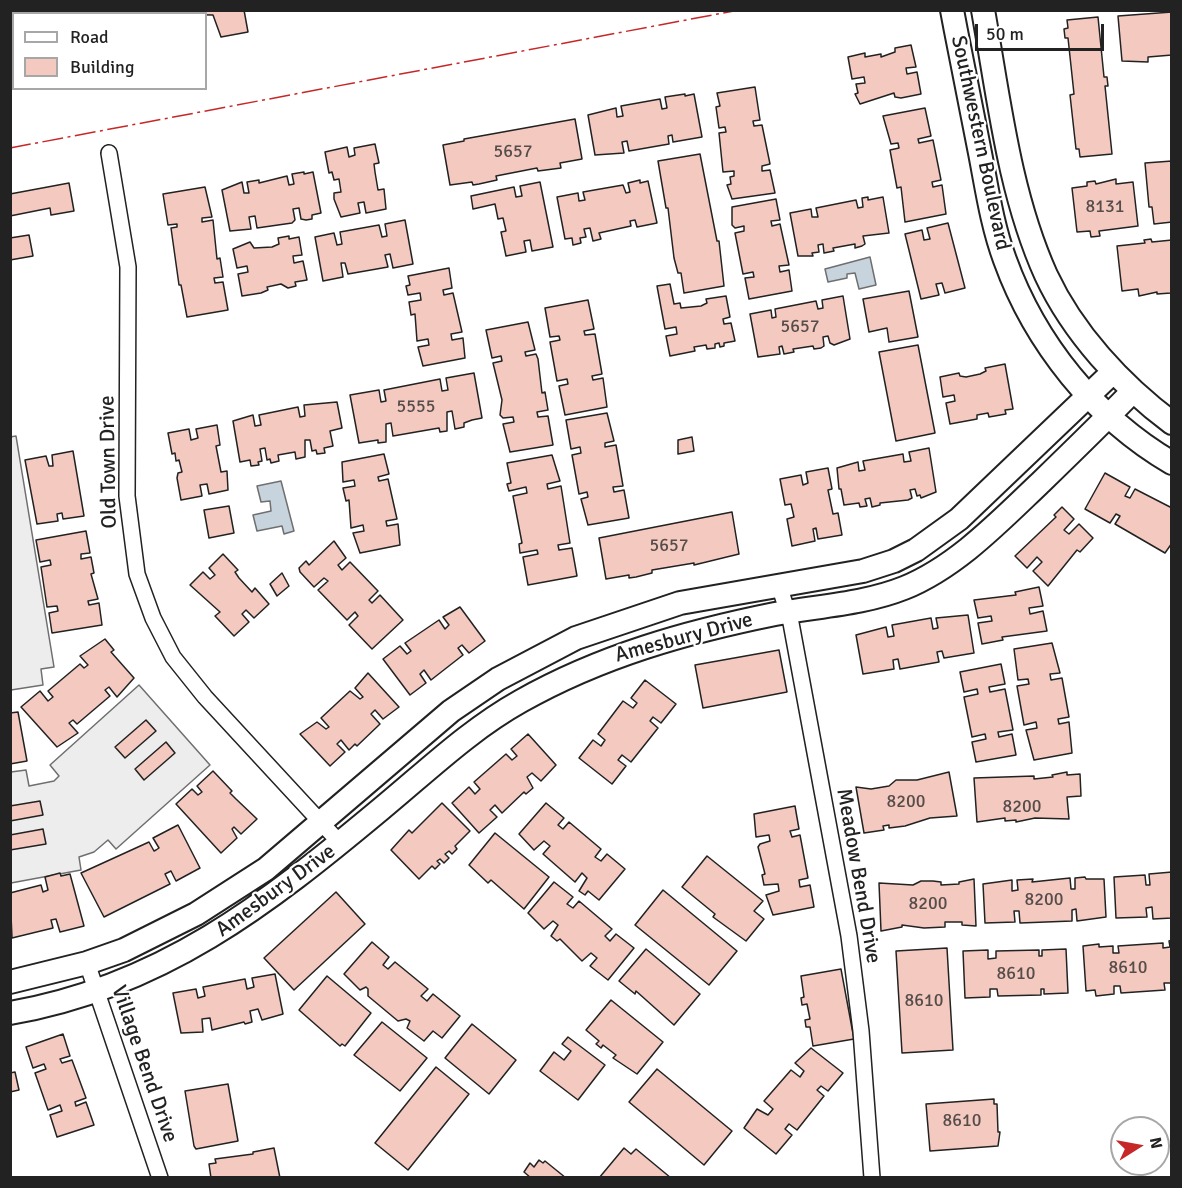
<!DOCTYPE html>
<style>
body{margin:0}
#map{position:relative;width:1182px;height:1188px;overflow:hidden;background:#fff;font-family:Signika,sans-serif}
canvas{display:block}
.frame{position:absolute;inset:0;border:12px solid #222;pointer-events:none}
.legend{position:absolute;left:12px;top:12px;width:195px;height:78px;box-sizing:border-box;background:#fff;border:2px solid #a7a7a7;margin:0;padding:8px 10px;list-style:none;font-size:18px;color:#222}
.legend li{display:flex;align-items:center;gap:12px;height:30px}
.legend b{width:30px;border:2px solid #a7a7a7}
.north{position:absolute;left:1110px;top:1116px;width:60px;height:60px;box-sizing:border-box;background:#fff;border:2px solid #a7a7a7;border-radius:50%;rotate:79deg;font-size:16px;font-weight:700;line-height:24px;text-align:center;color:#222}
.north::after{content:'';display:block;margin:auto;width:21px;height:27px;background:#c62828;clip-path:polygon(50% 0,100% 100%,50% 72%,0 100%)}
.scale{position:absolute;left:975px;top:24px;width:129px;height:27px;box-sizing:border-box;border:3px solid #222;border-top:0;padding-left:8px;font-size:18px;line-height:21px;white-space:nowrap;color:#222;-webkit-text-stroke:4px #fff;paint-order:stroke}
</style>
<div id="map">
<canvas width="1182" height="1188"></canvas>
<div class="frame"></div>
<ul class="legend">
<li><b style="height:8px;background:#fff"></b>Road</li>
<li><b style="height:16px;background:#f3c9c0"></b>Building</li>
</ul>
<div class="north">N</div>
<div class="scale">50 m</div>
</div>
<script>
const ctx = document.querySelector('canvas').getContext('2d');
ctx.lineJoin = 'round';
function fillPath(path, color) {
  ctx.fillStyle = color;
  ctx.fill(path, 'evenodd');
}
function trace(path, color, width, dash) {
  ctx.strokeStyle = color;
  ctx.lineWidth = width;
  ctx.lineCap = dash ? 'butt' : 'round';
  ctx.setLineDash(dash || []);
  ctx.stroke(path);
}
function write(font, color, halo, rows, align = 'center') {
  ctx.font = font + ' Signika,sans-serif';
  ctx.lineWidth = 4.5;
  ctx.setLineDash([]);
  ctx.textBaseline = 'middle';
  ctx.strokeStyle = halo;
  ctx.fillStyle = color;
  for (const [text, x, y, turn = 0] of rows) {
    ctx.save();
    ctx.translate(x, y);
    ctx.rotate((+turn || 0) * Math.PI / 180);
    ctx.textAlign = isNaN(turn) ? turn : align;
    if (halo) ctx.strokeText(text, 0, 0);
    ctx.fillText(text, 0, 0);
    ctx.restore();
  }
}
const parking = new Path2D(`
 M16,436L54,667L41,669L43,685L11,690L10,437Z
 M139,685L210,765L116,849L108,840L94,852L79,857L81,870L11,883V772L26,770L29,786L54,781L59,776L50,765Z`);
const water = new Path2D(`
 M870,257L876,285L859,289L855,273L847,274V278L828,282L825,269Z
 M281,481L294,531L284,534L282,526L257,531L253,515L271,511L270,501L261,502L257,486Z`);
const building = new Path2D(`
 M10,10H53V14H14V40L10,41Z
 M152,10H244L248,32L221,37L213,15L152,14Z
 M1172,12V55L1148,57V62L1122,61L1118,16Z
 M1098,17L1104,77H1107L1108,86H1105L1112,154L1080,157L1079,149H1076L1070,95L1074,94L1068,38H1065L1064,29L1068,28L1067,20Z
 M911,45L916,67L906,68L907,74L917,72L921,94L901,98L895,97L894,93L860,104L855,94L858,93L856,84L865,83L864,77L852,79L848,57L865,53V57L881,54V57L895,52V48Z
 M755,87L760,120L753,121L754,126L762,125L770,164L762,166V171L770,170L775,193L732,199L727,185L731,184L730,177L734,176V171L723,172L719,133L726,132L725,127L719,128L716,107L720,106L717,93Z
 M685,94V96L694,94L702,137L673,142L672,135L668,136L669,144L629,151L627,141L622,142L624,153L595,155L588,115L616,108L617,117L623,116L621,106L660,99L662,109L667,108L665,97Z
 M925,108L931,136L918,139L919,143L933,140L941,180L932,182L933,187L942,185L946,214L905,222L901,187L897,188L890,150L899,148L898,143L891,144L883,116Z
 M575,119L582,159L560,163L561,168L538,171L537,168L496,176L497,180L479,184L473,185L472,182L450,185L443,145L464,141V139Z
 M375,144L379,163L374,164L375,172L378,190L384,189L386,209L366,213L364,202L358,203L360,213L341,217L334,199V193L341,192L339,179L334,180L332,172L329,173L325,152L347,147L349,157L355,155L354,148Z
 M700,154L717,241H719L724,286L684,293L681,273H678L674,258L668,208H666L658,161Z
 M1172,161V222L1154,224L1152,207H1149L1145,163Z
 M304,172V174L313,172L321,213L312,215V219L306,220L301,219L299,208L293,209L295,220L292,223L257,228L255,216L249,217L251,229L230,231L222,190L242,182L244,193H249L247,182L259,180V183L287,176L289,185L294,184L292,174Z
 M1116,179V184L1133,182L1138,226L1099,231L1100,236L1091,237L1090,231L1077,232L1072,188L1087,186V182L1095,181L1096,184Z
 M640,180V183L648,181L657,223L637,227L635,220L630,221L631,226L599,233L601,239L593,241L590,228L584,229L586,237L580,238L581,243L573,245L572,238L565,239L557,197L578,193L579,201L585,200L583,192L623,185L626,193L630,192L628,183Z
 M540,182L553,247L532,251L530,240L524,241L526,252L506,256L501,232L506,231L503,218L498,219L495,204L473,209L471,196L514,187L516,197L522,196L520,186Z
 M69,183L74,211L51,215L50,208L10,216V194Z
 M205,187L212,217L202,218V222L213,220L217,259L220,258L223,277L214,278L215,283L223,282L228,310L187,317L181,285H179L171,228L177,227V224L168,225L163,194Z
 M868,197V200L883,197L889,233L863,236L865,244L862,246L855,248V244L833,248L834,251L824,253L823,244L818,245L819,252L812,253L813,256H798L790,213L811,209L812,217H818L816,208L856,200L858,208L863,207L862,198Z
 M776,199L780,220L771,221L772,226L780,224L789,265L779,266L780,272L789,270L792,291L749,299L745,278L754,277L753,272L743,274L735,233L744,231V226L735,228L732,225V207Z
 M405,220L413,264L393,268L390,254L385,255L388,267L348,274L345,263H341L343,277L323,281L315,237L334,233L337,245L342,244L340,232L379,225L382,237L387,236L385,224Z
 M948,223L965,288L945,293L942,283L936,284L939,295L921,299L905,234L922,230L924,240L930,239L927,228Z
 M29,235L33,256L10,260V238Z
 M289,236V239L299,237L302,255L293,256L294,263L303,261L307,280L295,282L296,286L288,288L281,284L267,287L268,290L261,293L242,296L238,274L248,272L247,266L237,268L233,249L250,242L254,248L272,247L279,244L278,238Z
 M1151,239L1152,242L1172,240L1171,293L1157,294V292L1139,296L1138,289L1122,291L1117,246L1145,243L1144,240Z
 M449,268L452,288L443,290L444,295L453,293L462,332L451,334L452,340L463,338L465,358L423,366L418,347L429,345L428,339L417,341L415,314L411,315L409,302L421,300L420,293L408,295L406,286L410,285L408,276Z
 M670,284L674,304L680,303L681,308L701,306L707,303L706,299L726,296L730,317L723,319L724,324L731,323L735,341L724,343V346L720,347L719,343L715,344V348L707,349L706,345L694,347L695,351L670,356L666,336L677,334L676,327L665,329L657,286Z
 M909,291L918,337L889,342L887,328L869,332L863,299Z
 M843,296L850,339L834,345L830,343L828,336L823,337L824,346L821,348L814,349L813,346L793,349L794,352L784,354L782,346L779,347L780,354L758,357L750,314L771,310L772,318L776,317L775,309L816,301L818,309L823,308L822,300Z
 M588,300L594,329L584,331L585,335L595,334L602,374L592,376L593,380L603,378L607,407L565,415L559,386L568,384L567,379L557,381L550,342L560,340L559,336L550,337L545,308Z
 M528,322L535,350L525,352L526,356L536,354L538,359L542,393L545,392L548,410L537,412L538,417L548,416L553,445L510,452L503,424L514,422L513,417L503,418L500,415L502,400L493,363L502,361L501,356L492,358L486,330Z
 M918,345L935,433L896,441L879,352Z
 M1005,364L1013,409L1005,410L1006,414L989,417L988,413L977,415V419L950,424L946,403L955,401L954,395L943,397L940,377L959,373L960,376L966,377L980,374L986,371L985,368Z
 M474,373L482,418L472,420L464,423V427L455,429L452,411L447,412V431L440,432L439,428L393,436L391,423L386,424V442L378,443V440L359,443L350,395L379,390L381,402L386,401L384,390L440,379L442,391L448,390L446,378Z
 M337,402L342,428L330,431L333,446L324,448L325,453L317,454L316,450L312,451L310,440H305V457L296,459L295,452L278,455L279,461L271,463L270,459L267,460L265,448L260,449L262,461L258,462L259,465L251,466L250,460L240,462L233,421L253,415L255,426L261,425L259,415L298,407L300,417L305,416L304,405Z
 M607,413L614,441L605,443V447L616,445L623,486L613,487L614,492L624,490L629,518L588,525L581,499L588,497L587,492L579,494L572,455L581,453L580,447L571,449L566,420Z
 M217,425L220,445L216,446L221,472L227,471L228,490L209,494L207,484L200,485L202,496L181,500L177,478L178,473L182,472L179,460L176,461L175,453L172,454L168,433L189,429L191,440L198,438L196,429Z
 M692,437L694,451L678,454V440Z
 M929,448L936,492L921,498L920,495L917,496L915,489L910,490L912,498L908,500L880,503V505L872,507L870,498L865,499L867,506L860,507L859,503L844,505L841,489H839L837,468L858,462L859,471L865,470L863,461L903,454L904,462L911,461L909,452Z
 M73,451L84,516L63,519L62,513L57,514L58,521L37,524L25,460L46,456L49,466H53L52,455Z
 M384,454L389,474L378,477L379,481L388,479L397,519L386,521L387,526L398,524L400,545L360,553L353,533L364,531L363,525L351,528L349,500L346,501L343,488L355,486L354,480L343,482L342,462Z
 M552,455L560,481L547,484L548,489L561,486L570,543L558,545L559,550L572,548L577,576L528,585L523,557L538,554L537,550L520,553L519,544L522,543L513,496L527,493L526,487L509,491L507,484L511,483L507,463Z
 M828,468L832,489L828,490L833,514L838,513L842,535L818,539L816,528L813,529L815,541L792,546L787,519L794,517L791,504L785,505L780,479L801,475L803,485L808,483L806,472Z
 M1105,473L1130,487L1125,496L1130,498L1135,489L1172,508V543L1165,553L1115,524L1120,516L1116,514L1110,523L1085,509Z
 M229,506L234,533L209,538L204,510Z
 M1062,507L1074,519L1064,530L1069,534L1079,524L1093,538L1080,552L1077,550L1048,586L1033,571L1042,562L1037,557L1027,568L1015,556L1056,517L1054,515Z
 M732,512L739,554L694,565V563L652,570V573L636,577L629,578V575L606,579L599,538Z
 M86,531L90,553L81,554V559L91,557L94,573L91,574L98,599L88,601L89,605L99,603L102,625L52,633L49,613L58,611L57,606L47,607L41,567L51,565L50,560L40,562L36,540Z
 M334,541L346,558L338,565L342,570L350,562L378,591L369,600L372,603L380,595L403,620L372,649L349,625L358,616L355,612L347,620L318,590L328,581L324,578L314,587L300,572L299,568L306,561L309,565Z
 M223,554L238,570L235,572L239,578L252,592L255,588L269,604L254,618L246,610L242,614L249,622L234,636L215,616L220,612L190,585L203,572L210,579L215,575L209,568Z
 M282,573L289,586L277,596L270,584Z
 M1039,587L1043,606L1029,608L1030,614L1043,611L1047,631L1002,637L1003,640L982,644L978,623L992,621L991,616L978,618L974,600L1016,595L1015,592Z
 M460,607L485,641L469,653L462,645L458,648L463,655L431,680L424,670L420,674L426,683L410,695L383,659L400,646L407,654L411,651L405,643L439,620L445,629L449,625L443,617Z
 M968,615L974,653L944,658L942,651L937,652L939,662L900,669L898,659L893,660L894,669L863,674L856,635L886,627L888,637L894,636L892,625L931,618L933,629L938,628L936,618Z
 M105,639L114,650L111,652L134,678L117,697L109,687L105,690L110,696L77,724L73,720L69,723L78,733L57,747L21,707L40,691L48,701L53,697L48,691L80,664L84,668L88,665L80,656Z
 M1052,643L1060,673L1050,674L1051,680L1062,678L1069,717L1058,719L1059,724L1069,722L1072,753L1034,760L1026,730L1037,728L1036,722L1024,725L1017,686L1029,684L1028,679L1018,680L1014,649Z
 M779,650L787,692L703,708L695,665Z
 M1001,664L1005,684L989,687L990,692L1005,689L1013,730L998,732L999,737L1012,734L1016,755L976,762L972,742L986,739L985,734L972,737L964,697L978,694L977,689L964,692L960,672Z
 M368,673L399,707L383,719L375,710L371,714L380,724L357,746L355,744L349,750L341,740L337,744L345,752L330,766L300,734L317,722L326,729L329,727L321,718L350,691L360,699L363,697L355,688Z
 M645,680L676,704L661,723L653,717L650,721L658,728L631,762L622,755L618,760L626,766L612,784L579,758L593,740L601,746L605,740L598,734L623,701L633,708L637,703L631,698Z
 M18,712L27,761L10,764V713Z
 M146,720L156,731L125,758L115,747Z
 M528,734L556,765L541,781L532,773L527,777L533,788L526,794L524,792L502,813L495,805L490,810L497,817L479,833L452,803L469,787L475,794L480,789L474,782L506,754L512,760L517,756L511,749Z
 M166,742L175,753L144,780L135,769Z
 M213,771L232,791L230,793L236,799L257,819L241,834L234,827L232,829L237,838L221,853L176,804L192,789L198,795L202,792L197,786Z
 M949,772L957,816L930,818L905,826L889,828V825L883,826L884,830L864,833L856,787L871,789L889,786L896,780H917Z
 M1067,772V775L1080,774L1081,796L1067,797L1069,819L1035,818L1016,822V820L1005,821V818L977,822L974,778L1034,776V779L1053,777L1052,775Z
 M40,801L43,815L10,821V806Z
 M442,803L470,831L455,846L457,849L452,854L449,851L445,854L449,858L444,863L440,859L437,861L440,864L435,869L432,866L419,879L391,850L409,830L412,833Z
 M546,803L564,818L558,825L563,829L569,822L601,849L595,857L601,861L607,854L625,869L599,900L588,891L585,895L579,891L587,878L582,873L575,882L543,854L550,846L544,841L534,850L519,834Z
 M795,806L799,829L790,831L792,837L800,835L808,878L799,880L800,887L810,885L814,907L773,915L766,895L779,891L778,884L764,885L762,875L765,874L758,847L760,844L770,841L769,835L756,837L754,814Z
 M178,825L200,868L176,881L171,871L165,874L170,884L104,917L81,873L149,842L154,851L156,850L159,848L153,838Z
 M43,829L46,844L10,850V835Z
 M495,833L549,877L524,909L491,880L488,883L469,865Z
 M707,856L763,901L754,911L764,919L746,941L713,917L715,914L682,887Z
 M1172,872V918L1153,919L1152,907L1146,908L1147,917L1116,918L1114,877L1145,875L1146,885H1150L1149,874Z
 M60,873L61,876L70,874L84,926L60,932L56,919L51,920L53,928L12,938L10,893L41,885L43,892L48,890L45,877Z
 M1085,877L1086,879H1104L1106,917L1077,921L1076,909L1072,910V921L1020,923L1019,911H1014L1015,922L985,923L983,884L1012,880V891L1018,890L1017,880L1033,879L1032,882L1070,878L1071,889H1075V878Z
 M974,879L976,926L962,925V922H945V927L924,928L902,925V927L881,931L879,883L913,885L921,881H933L941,882V885L959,884V882Z
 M554,882L573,897L567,904L573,908L579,901L612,929L605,936L610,941L616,934L634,948L608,980L590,966L597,958L591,953L582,961L560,939L557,941L551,936L558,925L553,921L544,929L528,913Z
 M663,890L737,951L709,985L635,925Z
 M336,892L365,924L294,990L264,958Z
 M1172,940V992L1171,983H1164L1165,990L1121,993L1120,986H1114V994L1096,996L1095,990L1086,991L1083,946L1099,944V947L1113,946V953H1119L1118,946L1163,943V948L1170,947L1169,941Z
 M372,942L389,957L383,965L388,969L395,962L428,989L421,996L427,1001L433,994L460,1016L442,1038L433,1031L424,1041L407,1028L410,1021L406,1019L398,1021L368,996V989L366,987L360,990L344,974Z
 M947,948L953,1050L902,1053L896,951Z
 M646,949L700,994L674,1025L636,991L635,994L619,981Z
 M1066,949L1068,993L1044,994V989H1041V995L998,996L997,989H990V997L965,998L963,951L988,950V959L996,958V951L1039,950V956H1042V950Z
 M841,969L854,1039L813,1046L810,1027H806L805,1020L810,1019L807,1004L802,1005L801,998L804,997L801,976Z
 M275,974L283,1014L262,1020L258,1009L250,1011L252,1022L245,1024L244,1022L212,1030L210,1018L202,1019L203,1032L181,1033L173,993L196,989L198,998L205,996L203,987L245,979L247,989L254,987L252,978Z
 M327,976L371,1013L345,1046L342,1044L340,1046L299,1010Z
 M611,1000L663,1042L637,1074L613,1058L616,1055L603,1045L601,1048L596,1044L599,1041L586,1030Z
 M382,1022L427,1058L400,1091L354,1055Z
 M472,1024L516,1060L489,1094L445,1058Z
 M63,1034L70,1056L60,1059L62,1063L72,1060L86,1098L75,1102L76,1106L86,1102L94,1125L57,1137L50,1115L62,1111L60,1105L48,1110L35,1073L46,1069L44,1064L33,1068L26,1047Z
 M568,1037L605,1065L578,1100L540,1071L554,1052L564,1060L571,1051L562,1044Z
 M811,1048L843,1073L828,1091L821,1086L817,1090L824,1096L797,1130L789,1124L785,1129L792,1135L776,1154L744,1128L757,1109L768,1115L773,1109L764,1101L791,1070L800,1077L804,1071L795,1063Z
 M436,1067L469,1094L408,1170L375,1143Z
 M657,1069L732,1131L704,1165L629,1102Z
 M15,1072L19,1090L10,1092V1073Z
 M228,1084L238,1141L196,1149L194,1146L185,1091Z
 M994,1099V1104H997L998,1132H1000L998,1146L930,1151L926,1104Z
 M274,1148L280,1178H211L209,1164L216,1163L215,1159L253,1154V1152Z
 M624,1148L631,1154L636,1149L671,1178H599Z
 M539,1160L543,1163L545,1161L566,1178H531L524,1172L530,1163L534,1167Z`);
const street = new Path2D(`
 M109,153L128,267L127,496L137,574L153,618L173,657L205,697L340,843
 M779,585L791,623L849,936L861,1031L872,1178
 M87,963L160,1178`);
const secondary = new Path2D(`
 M952,10C961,58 971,106 980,153C987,189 992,225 1005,260C1035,343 1095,418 1172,463
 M983,10C999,99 1009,193 1046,275C1073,333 1121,385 1172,423
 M10,982L87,963L124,950L196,914L266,869L451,711L498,679L576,638L680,603L863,571L894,561L916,550L959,519L1113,372
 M10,1013C161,987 267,904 381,809C426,772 469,730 521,701C601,656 686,632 775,614C818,606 864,604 904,588C956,567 999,522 1039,484C1071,453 1102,423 1133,391`);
const power = new Path2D(`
 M10,148L739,10`);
const numberNames = [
 ["5657",513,152],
 ["8131",1105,207],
 ["5657",800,327],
 ["5555",416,407],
 ["5657",669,546],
 ["8200",906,802],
 ["8200",1022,807],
 ["8200",1044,900],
 ["8200",928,904],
 ["8610",1128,968],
 ["8610",1016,974],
 ["8610",924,1001],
 ["8610",962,1121]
];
const streetNames = [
 ["Southwestern Boulevard",980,143,78],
 ["Old Town Drive",109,462,-91],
 ["Amesbury Drive",684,638,-15],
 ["Meadow Bend Drive",858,876,80],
 ["Amesbury Drive",276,891,-36],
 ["Village Bend Drive",144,1064,71]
];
fillPath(parking, '#ededed');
trace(parking, '#6f6f6f', 1.5);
fillPath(water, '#c7d3dd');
trace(water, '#6f6f6f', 1.5);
fillPath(building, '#f3c9c0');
trace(building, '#222', 1.5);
trace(street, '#222', 18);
trace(secondary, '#222', 26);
trace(street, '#fff', 15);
trace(secondary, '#fff', 22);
trace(power, '#c62828', 1.5, [21, 4.5, 3, 4.5]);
write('18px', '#564c4a', null, numberNames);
write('21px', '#222', '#fff', streetNames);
</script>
